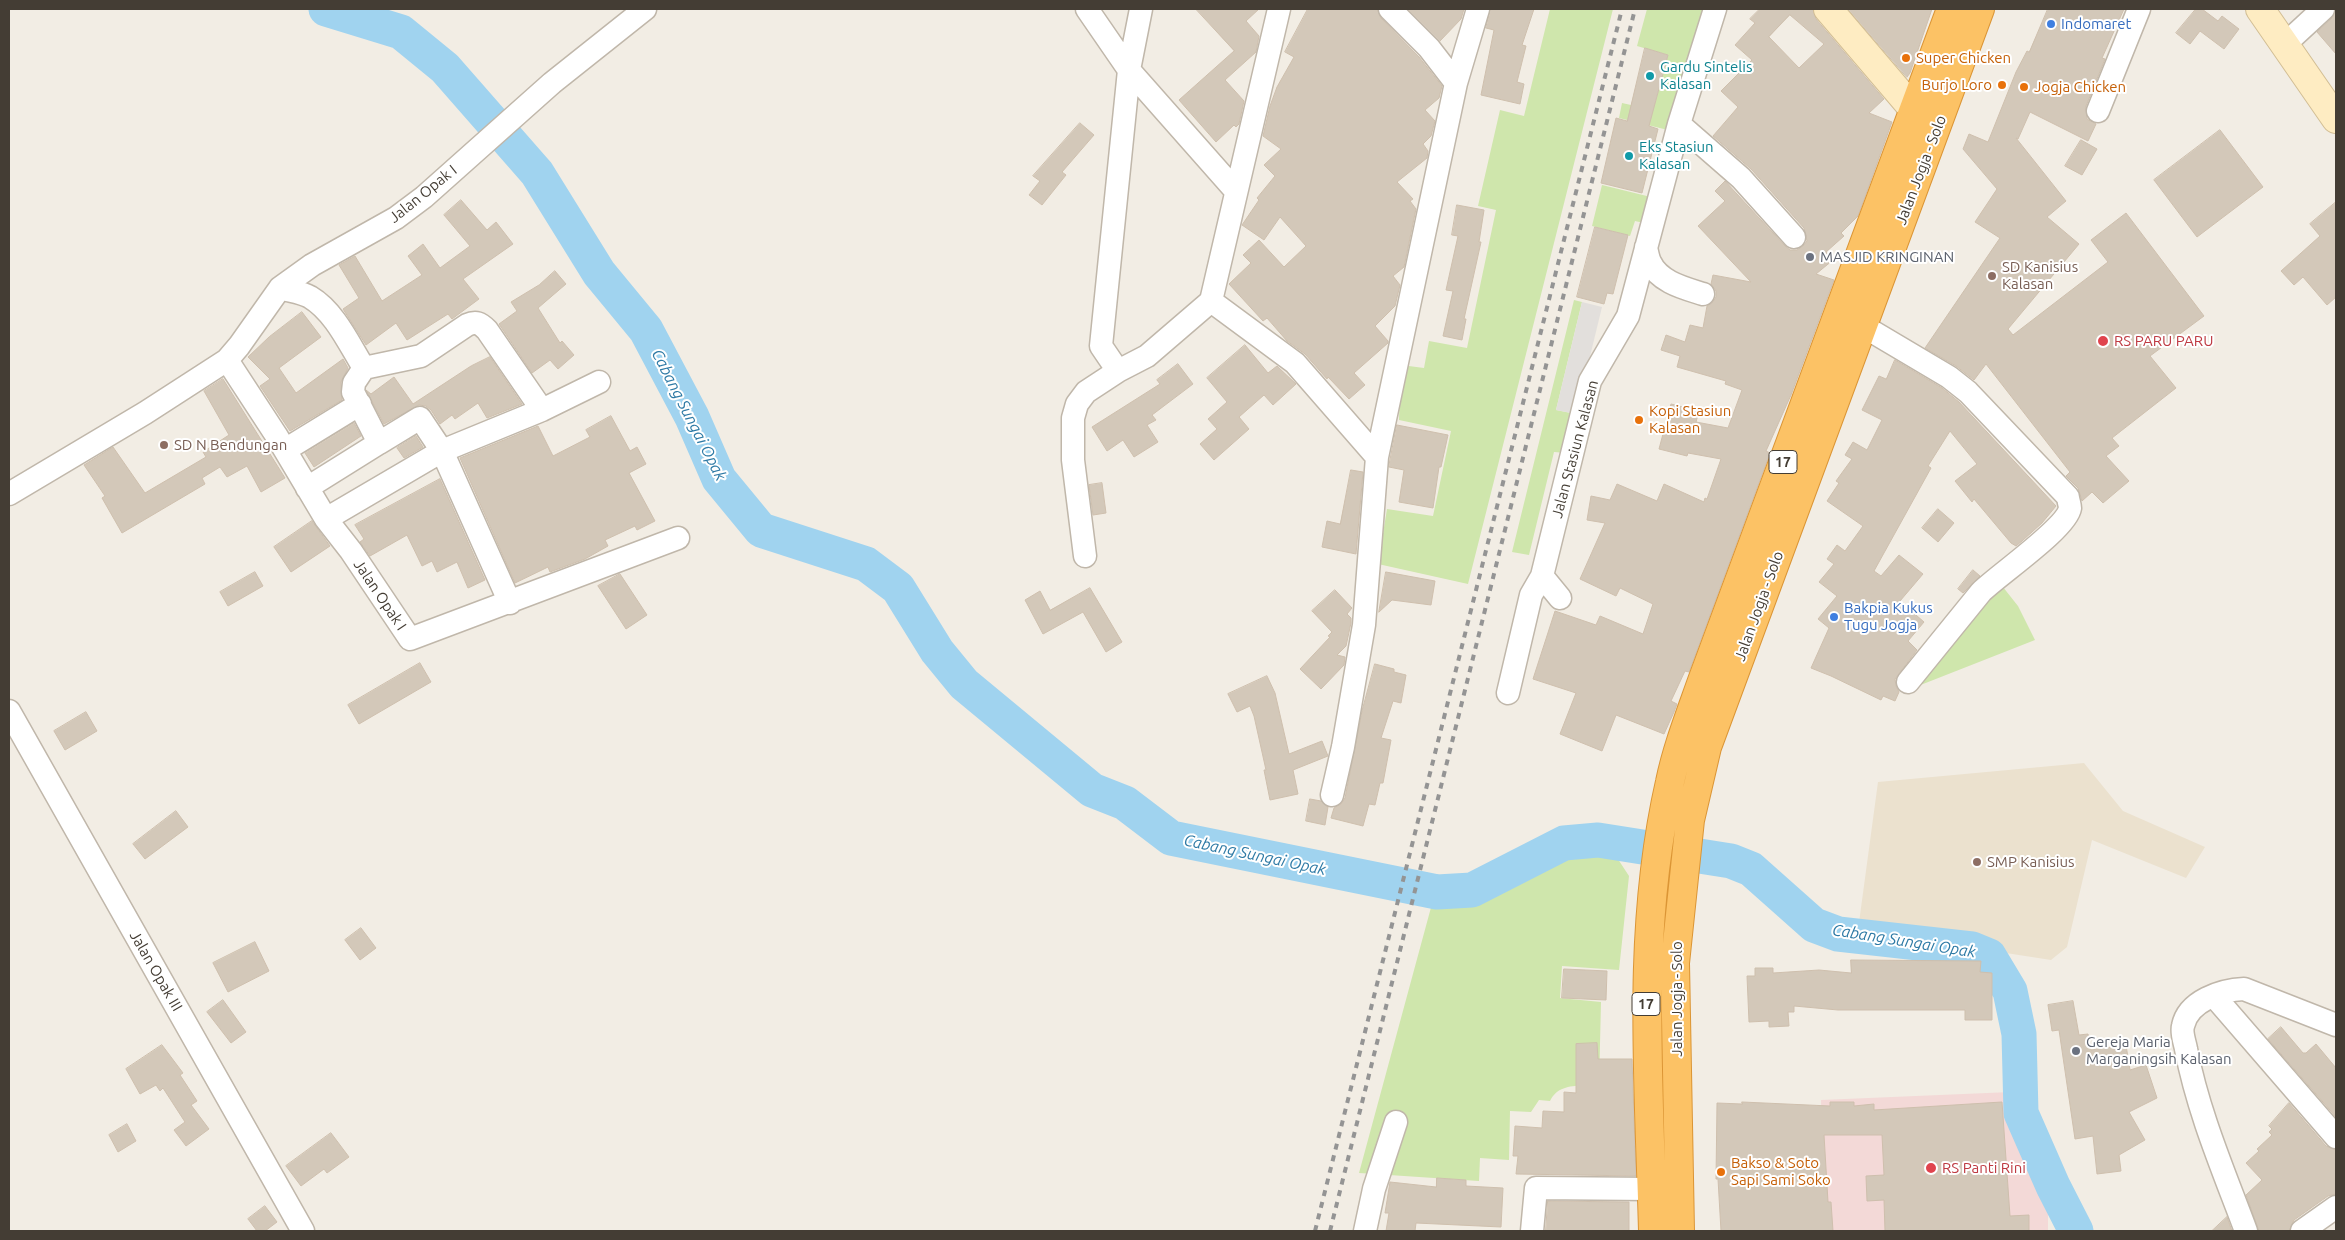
<!DOCTYPE html>
<style>
body{margin:0}
#map{position:relative;width:2345px;height:1240px;overflow:hidden;background:#f2ede4;font-family:Ubuntu,sans-serif}
canvas{display:block}
.frame{position:absolute;inset:0;border:10px solid #443d34;pointer-events:none}
</style>
<div id="map">
<canvas width="2345" height="1240"></canvas>
<div class="frame"></div>
</div>
<script>
const ctx = document.querySelector('canvas').getContext('2d');
ctx.lineJoin = 'round';
function fillPath(path, color) {
  ctx.fillStyle = color;
  ctx.fill(path, 'evenodd');
}
function trace(path, color, width, dash) {
  ctx.strokeStyle = color;
  ctx.lineWidth = width;
  ctx.lineCap = dash ? 'butt' : 'round';
  ctx.setLineDash(dash || []);
  ctx.stroke(path);
}
function write(font, color, halo, rows, align = 'center') {
  ctx.font = font + ' Ubuntu,sans-serif';
  ctx.lineWidth = 4;
  ctx.setLineDash([]);
  ctx.textBaseline = 'middle';
  ctx.strokeStyle = halo;
  ctx.fillStyle = color;
  for (const [text, x, y, turn = 0] of rows) {
    ctx.save();
    ctx.translate(x, y);
    ctx.rotate((+turn || 0) * Math.PI / 180);
    ctx.textAlign = isNaN(turn) ? turn : align;
    if (halo) ctx.strokeText(text, 0, 0);
    ctx.fillText(text, 0, 0);
    ctx.restore();
  }
}
const education = new Path2D(`
 M2084,763L2123,811L2205,847L2186,878L2092,840L2067,947L2051,960L1858,930L1878,782Z`);
const medical = new Path2D(`
 M2011,1092L2022,1132L2034,1158L2048,1177V1231H1824L1821,1100Z`);
const green = new Path2D(`
 M1550,9H1613L1468,584L1378,564L1387,509L1433,516L1451,431L1399,420L1401,365L1424,368L1429,341L1467,348L1496,210L1478,206L1500,110L1524,116Z
 M1647,9H1708L1672,131L1619,118L1622,103L1631,105L1633,98L1655,103L1668,55L1637,46Z
 M1602,185L1655,198L1648,224L1635,221L1630,236L1592,226Z
 M1574,300L1582,302L1556,410L1576,414L1567,453L1554,452L1529,555L1512,552Z
 M1999,582L2018,606L2035,640L1918,686Z
 M1595,846L1610,847L1629,876L1619,970L1562,966L1560,998L1601,1002L1599,1086C1581,1086 1559,1082 1550,1101L1539,1100L1531,1112L1510,1111L1509,1160L1480,1158L1479,1181L1359,1173L1436,889L1441,883L1449,879H1478L1533,862L1585,853L1586,849Z`);
const parking = new Path2D(`
 M1582,302L1602,307L1576,414L1556,410Z`);
const river = new Path2D(`
 M326,9L401,32L445,68L537,173L599,273L646,330L692,417L719,479L761,530L866,564L898,588L937,651L964,684L1092,790L1125,803L1171,838L1437,892L1472,890L1564,843L1598,840L1731,861L1751,869L1814,925L1838,934L1972,949L1989,956L2010,991L2019,1034L2021,1113L2053,1186L2076,1231`);
const building = new Path2D(`
 M1196,9H1259L1246,21L1259,36L1256,52L1225,80L1244,101L1239,124L1236,127L1234,125L1216,142L1179,100L1234,51Z
 M1308,9H1377L1381,18L1419,57L1442,86L1439,98L1425,110L1435,121L1431,136L1423,144L1428,151L1427,158L1397,182L1413,199L1410,201L1416,209L1404,267L1393,276L1400,285L1395,306L1375,326L1388,341V343L1354,373L1365,385L1349,399L1328,377L1327,379L1305,354L1287,341L1267,318L1263,321L1229,284L1251,263L1243,255L1259,240L1284,267L1306,246L1280,217L1264,240L1242,225L1259,200L1257,198L1275,176L1264,165L1281,149L1263,136L1270,106L1277,87L1294,57L1285,52Z
 M1408,9H1464L1461,19L1440,41Z
 M1491,9H1534L1522,45L1526,46L1517,82L1524,84L1520,104L1481,95L1494,30L1486,28Z
 M1760,9H1813L1816,19L1884,99L1869,113L1892,122L1858,216L1841,233L1844,236L1826,252L1833,260L1816,274L1834,280L1791,395L1766,451L1770,453L1689,672L1685,671L1671,701L1677,704L1674,712L1664,734L1616,715L1602,751L1560,734L1576,693L1533,679L1555,611L1596,625L1600,616L1643,634L1653,604L1620,588L1616,596L1580,579L1605,523L1587,520L1591,496L1610,500L1617,484L1657,501L1664,484L1704,502L1705,498L1707,499L1721,459L1688,453L1687,456L1659,449L1671,404L1699,411L1696,422L1728,428L1742,390L1725,384L1726,381L1677,367L1680,356L1661,350L1666,335L1685,342L1690,325L1703,328L1707,306L1712,303L1716,297V291L1711,284L1713,275L1751,282L1698,226L1725,201L1715,191L1725,181L1785,246L1790,250H1797L1803,246L1807,241L1804,228L1751,169L1713,136L1738,107L1721,91L1752,60L1735,45L1755,23L1750,19ZM1790,15L1824,44L1799,68L1769,37Z
 M1848,9H1932L1910,73L1907,77Z
 M2048,9H2124L2102,58L2105,59L2086,106L2087,119L2096,124L2088,141L2030,112L2018,139L2016,138L2066,201L2047,217L2079,244L2008,329L2013,335L2108,262L2091,240L2126,213L2204,316L2150,356L2176,388L2112,438L2119,446L2106,456L2129,481L2103,503L2092,492L2082,501L2078,488L2066,476L2070,472L1986,364L1974,380L1956,366L1925,348L2000,238L1975,222L1997,189L1963,149L1969,134L1988,142L2016,72L2027,51L2029,52Z
 M2196,9H2202L2218,21L2222,16L2239,29L2224,49L2200,31L2190,44L2176,33Z
 M2336,9V54L2317,32L2332,18Z
 M1645,48L1668,55L1649,126L1658,129L1642,193L1601,183L1616,118L1627,121Z
 M1080,123L1094,135L1062,172L1066,175L1042,205L1029,195L1040,181L1033,176Z
 M2220,130L2263,187L2197,237L2154,180Z
 M2081,140L2097,149L2082,175L2065,166Z
 M461,200L487,230L496,222L513,244L463,279L479,299L452,319L448,314L407,340L396,323L366,345L343,309L359,298L339,265L355,256L382,301L422,275L408,256L423,244L440,268L470,246L444,215Z
 M2336,202V297L2327,305L2303,277L2294,285L2281,271L2320,236L2310,224Z
 M1457,205L1484,210L1479,242H1481L1464,319H1466L1462,340L1443,336L1453,291L1446,290L1458,236L1452,235Z
 M1595,227L1628,235L1613,294L1607,293L1604,304L1577,297Z
 M555,271L566,284L538,308L560,343L562,341L574,355L558,369L550,360L532,373L499,324L517,311L511,302L539,285Z
 M302,312L321,337L279,368L296,393L343,359L348,368L341,382L342,400L290,431L260,386L270,379L248,357L269,337Z
 M1245,345L1268,373L1277,366L1296,384L1273,405L1264,395L1239,417L1249,429L1214,460L1200,444L1217,429L1208,419L1227,402L1207,378Z
 M490,357L522,404L487,418L478,403L455,419L452,415L440,424L431,410L426,406L419,405L384,424L366,390L371,394L394,377L413,404L471,366Z
 M1895,360L1942,388L1959,402L2056,506L2042,523L2022,541L2016,546L2011,543L1974,499L1972,502L1955,481L1977,464L1950,431L1928,466L1931,468L1874,571L1881,576L1899,555L1923,574L1900,601L1924,622L1908,641L1917,650L1895,679L1896,686L1899,692L1895,701L1883,696L1881,700L1831,676L1811,668L1829,628L1818,619L1837,596L1819,582L1834,564L1827,559L1837,545L1845,551L1863,526L1827,501L1839,483L1836,481L1852,459L1845,455L1853,442L1867,450L1882,420L1862,410L1879,376L1886,379Z
 M1178,364L1193,384L1152,415L1156,420L1147,425L1158,442L1134,457L1123,440L1107,451L1092,427L1160,384L1157,380Z
 M223,379L285,478L261,492L247,466L227,477L220,467L202,478L205,484L122,533L102,498L105,496L84,465L113,447L145,493L206,457L203,452L229,435L204,391Z
 M611,416L630,451L637,447L646,464L629,473L655,521L637,530L635,526L605,540L608,546L585,559L550,572L548,567L515,583L460,458L538,426L553,456L590,437L586,430Z
 M354,423L361,436L314,467L305,453Z
 M1397,425L1448,435L1441,467H1439L1433,508L1399,502L1404,470L1389,467Z
 M416,436L423,447L404,458L397,448Z
 M1351,470L1363,472L1356,554L1322,547L1327,521L1340,524Z
 M440,479L485,580L468,588L457,562L437,572L432,561L422,566L407,535L370,556L360,542L364,539L355,525Z
 M1102,483L1106,513L1093,515L1089,485Z
 M1938,509L1954,523L1938,542L1922,528Z
 M312,521L330,546L291,572L274,547Z
 M1973,570L1980,576L1963,593L1958,589Z
 M255,572L263,586L228,606L220,592Z
 M1386,572L1435,581L1431,605L1392,600L1379,612Z
 M620,574L647,615L626,629L598,586Z
 M1090,588L1122,642L1106,652L1083,612L1043,634L1025,600L1040,591L1050,610Z
 M1335,590L1352,608L1347,614L1351,618V623L1346,646L1337,655L1345,657L1344,665L1321,689L1300,669L1330,637L1328,636L1332,632L1312,611Z
 M420,663L431,682L359,724L348,705Z
 M1375,664L1394,669V672L1406,675L1401,703L1393,701L1381,738L1391,740L1383,783H1380L1375,805L1369,804L1363,826L1331,818L1334,808L1341,804L1345,798L1362,711Z
 M1267,676L1275,693L1289,754L1322,741L1328,756L1293,770L1298,794L1270,800L1264,770H1266L1254,716L1250,706L1237,712L1228,694Z
 M86,712L97,731L65,750L54,731Z
 M1310,799L1321,801L1328,807L1325,825L1306,821Z
 M176,811L188,827L145,859L133,844Z
 M361,928L376,948L360,960L345,940Z
 M255,942L269,971L228,992L213,963Z
 M1851,960L1981,961L1980,972L1992,973V1020H1965V1010H1838L1794,1006V1012H1788L1789,1026L1769,1027V1021L1749,1022L1747,976H1755V968H1773V973L1819,970L1851,973Z
 M1564,969L1607,971L1606,1000L1562,998Z
 M223,1000L246,1032L231,1043L207,1012Z
 M2073,1001L2079,1035L2088,1034L2091,1050L2126,1045L2130,1070L2146,1065L2157,1098L2129,1112L2145,1140L2119,1155L2121,1171L2097,1174L2093,1136L2075,1139L2059,1030L2052,1031L2048,1005Z
 M2281,1027L2303,1053H2306L2316,1044L2336,1068V1117L2268,1039Z
 M1597,1043L1598,1059H1632L1636,1176L1516,1174L1518,1156H1513L1515,1126L1542,1128L1543,1111L1564,1112V1092L1576,1093V1044Z
 M162,1045L183,1073L180,1075L197,1101L191,1105L209,1129L186,1146L174,1130L185,1122L163,1088L160,1091L156,1085L140,1094L126,1069Z
 M1742,1102L1830,1106V1102H1854V1106L1874,1104V1110L2002,1102L2010,1216L2029,1215V1231H1885L1884,1200L1867,1201L1866,1176L1884,1175L1882,1135H1824L1828,1202H1831L1833,1231H1721L1718,1179H1716L1717,1103L1742,1104Z
 M2289,1103L2326,1146L2336,1150V1194L2328,1196L2294,1220L2289,1231H2259L2246,1195L2262,1180L2246,1163L2259,1151L2257,1149L2272,1135L2269,1132L2272,1129L2269,1126Z
 M127,1124L136,1141L118,1152L109,1135Z
 M331,1133L349,1157L327,1173L324,1169L301,1186L286,1166Z
 M1437,1178L1466,1180V1186L1503,1188L1501,1227L1416,1223L1415,1231H1386L1389,1213H1385L1390,1182L1436,1187Z
 M1548,1201L1629,1202V1231H1546Z
 M265,1206L277,1222L265,1231H257L248,1219Z
 M2227,1217L2232,1231H2212Z`);
const street = new Path2D(`
 M1087,9L1129,70L1235,190
 M1390,9L1429,48L1456,83
 M2284,45L2323,9
 M2098,111L2139,9
 M1679,124L1741,178L1794,237
 M1646,247C1647,252 1648,258 1650,262C1659,282 1684,288 1703,294
 M280,288C289,291 301,292 310,297C335,312 349,344 364,368
 M1211,301L1295,363L1377,457
 M1863,326L1949,377L1968,392L2068,497C2068,500 2070,505 2070,508C2067,528 1998,575 1981,592L1908,682
 M227,360L276,435L326,519L351,551L410,639L678,538
 M1118,371L1101,346L1129,70L1141,9
 M379,443L420,418L442,451L510,603
 M285,450L360,404
 M307,488L379,443L353,392L354,383L364,368L421,356L467,325C476,321 480,323 487,330L542,410
 M9,494L145,413L227,360L239,346L280,288L312,265L396,218L424,197L552,83L645,9
 M326,519L442,451L542,410L599,382
 M1085,556L1073,460V418L1077,404L1086,392L1118,371L1147,356L1211,301L1279,9
 M1542,576L1560,598
 M1508,693L1531,595L1542,576L1590,381L1628,316L1679,124L1715,9
 M9,711L303,1231
 M1332,795L1343,747L1364,625L1377,457L1456,83L1478,9
 M2214,996L2336,1137
 M1365,1231L1374,1189L1396,1122
 M1532,1231L1536,1188L1652,1189
 M2246,1231C2224,1172 2198,1112 2186,1049C2185,1043 2181,1033 2183,1026C2188,1001 2221,990 2244,989L2336,1025
 M2302,1231L2336,1207`);
const secondary = new Path2D(`
 M1828,9L1914,110L1934,117
 M2260,9L2336,119`);
const highway = new Path2D(`
 M1653,1231C1649,1082 1636,930 1670,782C1677,748 1690,715 1702,681L1951,9
 M1680,1231L1675,963L1690,820L1707,747L1980,9`);
const rail = new Path2D(`
 M1315,1231L1622,9
 M1330,1231L1635,9`);
const markers = [
 [2051,24,5,"#3f7fe0"],
 [1906,58,5,"#e8710a"],
 [1650,76,5,"#0f9aa8"],
 [2002,85,5,"#e8710a"],
 [2024,87,5,"#e8710a"],
 [1629,156,5,"#0f9aa8"],
 [1810,257,5,"#6b7280"],
 [1992,276,5,"#8d6e63"],
 [2103,341,6,"#e0444e"],
 [1639,420,5,"#e8710a"],
 [164,445,5,"#8d6e63"],
 [1834,617,5,"#3f7fe0"],
 [1977,862,5,"#8d6e63"],
 [2076,1051,5,"#6b7280"],
 [1931,1168,6,"#e0444e"],
 [1721,1172,5,"#e8710a"]
];
const shields = [
 [1783,462,28],
 [1646,1004,28]
];
const shieldNames = [
 ["17",1783,462],
 ["17",1646,1004]
];
const shopNames = [
 ["Indomaret",2061,24],
 ["Bakpia Kukus",1844,608],
 ["Tugu Jogja",1844,625]
];
const foodNames = [
 ["Super Chicken",1916,58],
 ["Burjo Loro",1992,85,"right"],
 ["Jogja Chicken",2034,87],
 ["Kopi Stasiun",1649,411],
 ["Kalasan",1649,428],
 ["Bakso & Soto",1731,1163],
 ["Sapi Sami Soko",1731,1180]
];
const cultureNames = [
 ["Gardu Sintelis",1660,67],
 ["Kalasan",1660,84],
 ["Eks Stasiun",1639,147],
 ["Kalasan",1639,164]
];
const streetNames = [
 ["Jalan Jogja - Solo",1921,170,-69],
 ["Jalan Opak I",423,194,-39],
 ["Jalan Stasiun Kalasan",1575,449,-75],
 ["Jalan Opak I",380,595,56],
 ["Jalan Jogja - Solo",1759,606,-70],
 ["Jalan Opak III",156,971,60],
 ["Jalan Jogja - Solo",1677,999,-90]
];
const worshipNames = [
 ["MASJID KRINGINAN",1820,257],
 ["Gereja Maria",2086,1042],
 ["Marganingsih Kalasan",2086,1059]
];
const educationNames = [
 ["SD Kanisius",2002,267],
 ["Kalasan",2002,284],
 ["SD N Bendungan",174,445],
 ["SMP Kanisius",1987,862]
];
const healthNames = [
 ["RS PARU PARU",2114,341],
 ["RS Panti Rini",1942,1168]
];
const waterNames = [
 ["Cabang Sungai Opak",689,415,63],
 ["Cabang Sungai Opak",1255,855,12],
 ["Cabang Sungai Opak",1904,941,9]
];
fillPath(education, '#ebe1ce');
fillPath(medical, '#f3d9d7');
fillPath(green, '#cfe6ac');
fillPath(parking, '#e2dfdc');
trace(river, '#a0d3ef', 35);
fillPath(building, '#d3c8b9');
trace(building, '#cebfad', 1);
trace(street, '#c0b7aa', 25);
trace(secondary, '#d2be94', 30);
trace(highway, '#db9535', 30);
trace(street, '#fff', 22);
trace(secondary, '#feecc2', 28);
trace(highway, '#fcc265', 28);
trace(rail, '#949494', 4, [6, 6]);
for (const [x, y, r, color] of markers) {
  const dot = new Path2D();
  dot.arc(x, y, r, 0, 2 * Math.PI);
  ctx.fillStyle = color;
  ctx.fill(dot);
  trace(dot, '#fff', 2);
}
for (const [x, y, w] of shields) {
  const box = new Path2D();
  box.roundRect(x - w / 2, y - 11.5, w, 23, 4);
  ctx.fillStyle = '#fff';
  ctx.fill(box);
  trace(box, '#443d34', 1);
}
write('bold 14px', '#443d34', null, shieldNames);
write('15px', '#366cbe', '#fff', shopNames, 'left');
write('15px', '#c56008', '#fff', foodNames, 'left');
write('15px', '#0d838f', '#fff', cultureNames, 'left');
write('15px', '#443d34', '#fff', streetNames);
write('15px', '#5b616d', '#fff', worshipNames, 'left');
write('15px', '#785e54', '#fff', educationNames, 'left');
write('15px', '#be3a42', '#fff', healthNames, 'left');
write('italic 16px', '#2e7aa5', '#fff', waterNames);
</script>
